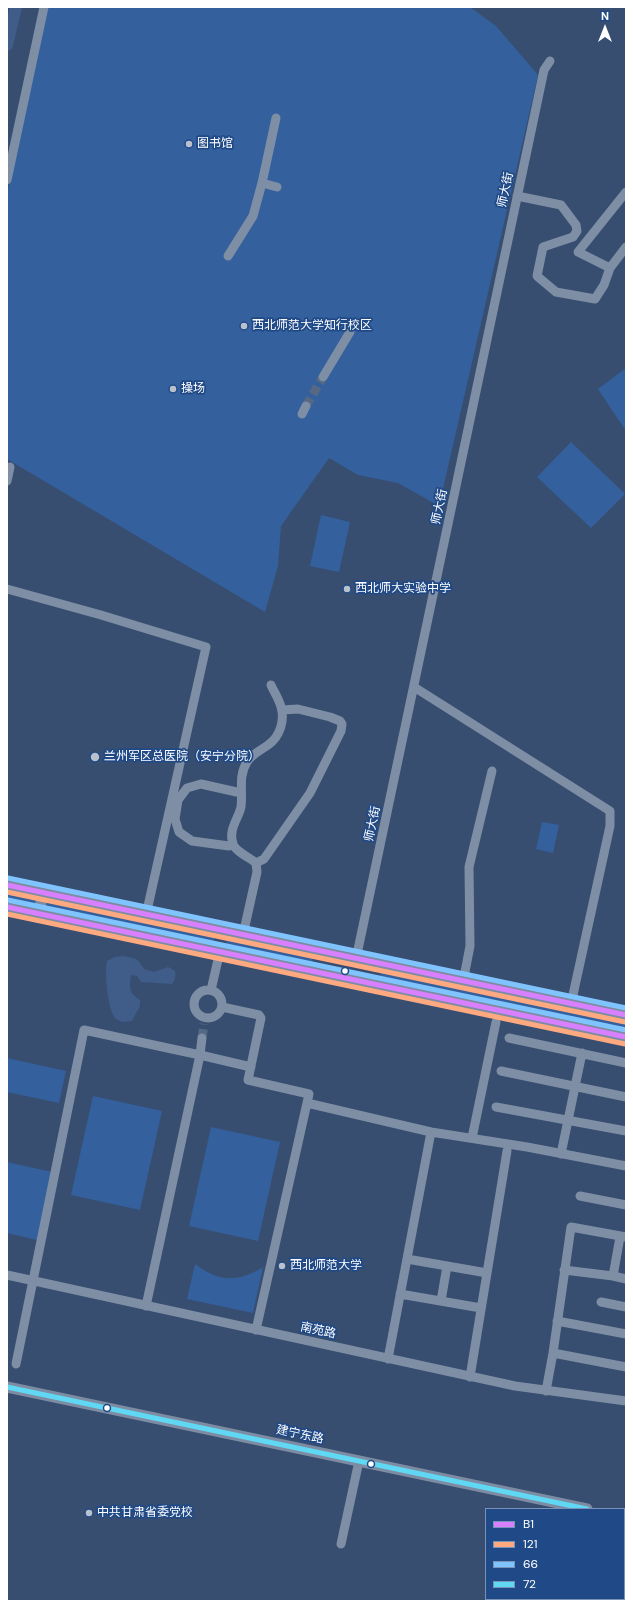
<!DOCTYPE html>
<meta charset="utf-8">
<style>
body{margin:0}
#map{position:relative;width:633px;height:1608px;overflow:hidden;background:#374e70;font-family:"DM Sans",sans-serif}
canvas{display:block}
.frame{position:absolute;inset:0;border:8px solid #fff;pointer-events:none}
.legend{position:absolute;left:485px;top:1508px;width:140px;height:92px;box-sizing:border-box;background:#204a87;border:1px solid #7992b7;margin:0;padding:5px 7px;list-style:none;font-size:12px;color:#fff}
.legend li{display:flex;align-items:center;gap:8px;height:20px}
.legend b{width:20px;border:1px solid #7992b7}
.north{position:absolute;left:585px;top:8px;width:40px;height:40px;-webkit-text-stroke:3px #204a87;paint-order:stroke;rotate:0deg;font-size:11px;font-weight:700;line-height:16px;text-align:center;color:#fff}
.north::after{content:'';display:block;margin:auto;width:14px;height:18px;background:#fff;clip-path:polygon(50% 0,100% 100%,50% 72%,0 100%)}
</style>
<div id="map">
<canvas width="633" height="1608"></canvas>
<div class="frame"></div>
<ul class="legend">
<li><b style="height:5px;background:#d880ff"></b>B1</li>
<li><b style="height:5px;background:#ffa980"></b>121</li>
<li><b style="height:5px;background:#80c4ff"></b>66</li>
<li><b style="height:5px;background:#60d8f3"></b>72</li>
</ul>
<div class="north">N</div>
</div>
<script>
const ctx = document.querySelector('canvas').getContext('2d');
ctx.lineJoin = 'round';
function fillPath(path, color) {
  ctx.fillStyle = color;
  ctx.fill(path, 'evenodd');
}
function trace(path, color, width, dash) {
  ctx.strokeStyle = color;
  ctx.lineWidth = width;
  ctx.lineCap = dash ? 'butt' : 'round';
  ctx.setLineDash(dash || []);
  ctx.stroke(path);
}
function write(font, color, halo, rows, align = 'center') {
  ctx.font = font + ' "DM Sans","Noto Sans SC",sans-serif';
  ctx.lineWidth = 3.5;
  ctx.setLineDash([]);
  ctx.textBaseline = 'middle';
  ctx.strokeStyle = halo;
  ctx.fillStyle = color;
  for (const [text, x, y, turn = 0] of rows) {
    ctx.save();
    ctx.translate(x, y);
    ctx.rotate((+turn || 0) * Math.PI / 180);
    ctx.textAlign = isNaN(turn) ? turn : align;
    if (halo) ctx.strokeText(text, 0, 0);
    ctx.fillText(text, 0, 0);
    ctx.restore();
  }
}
const green = new Path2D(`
 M48,7H470L496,26L538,75L439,506L398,483L358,475L329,458L281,526L278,566L265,612L7,459V194Z
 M626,368V431L598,389Z
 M571,442L625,494L591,528L537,477Z
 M321,515L350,522L339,572L310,566Z
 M542,822L559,825L553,853L536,849Z
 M7,893L215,937L213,944L7,900Z
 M227,939L313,957L312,964L226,946Z
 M381,972L626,1023V1031L379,979Z
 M7,1058L66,1071L59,1103L7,1092Z
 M93,1096L162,1111L140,1210L71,1195Z
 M211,1127L280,1142L258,1241L189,1226Z
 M7,1162L52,1172L37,1240L7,1233Z
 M195,1264C219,1282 237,1283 263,1267L253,1313L187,1299Z`);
const water = new Path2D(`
 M123,956C138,959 136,957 144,969L154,972L168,967L174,970C177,975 175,979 172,984L141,982L137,976L131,975C129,988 129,993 140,1000V1006L132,1021C126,1022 121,1023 116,1019C108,1013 104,972 107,961L115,957Z`);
const river = new Path2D(`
 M7,45L16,7`);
const minorTunnel = new Path2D(`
 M306,406L323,377
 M202,1038L204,1024`);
const minor = new Path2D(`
 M7,180L44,7
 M262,183L276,118
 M517,196L561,205L576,225L577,231L573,237L543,247L537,276L556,292L595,299L604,285L610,268L626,247
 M228,256L253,216L262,183L277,187
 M610,268L578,252L626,192
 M323,377L350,332
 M302,414L306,406
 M7,481L10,467
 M7,589L101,615L206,647L146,915
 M414,687L610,811V826L571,1004
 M233,844L229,846L192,841L179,832L175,819L178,800L187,788L201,784L241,793
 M256,863L264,859L310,793L341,731L342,724L340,721L330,717L298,709L282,710
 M243,935L257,872L256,863C250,858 235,851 233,844C228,829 238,820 241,807C243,791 238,776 247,762C253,753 260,751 268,745C280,737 285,720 281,707C279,699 274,692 271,685
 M356,959L544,70L550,61
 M463,982L470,946L469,867L492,771
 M194 1004a14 14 0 1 1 28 0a14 14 0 1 1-28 0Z
 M211,990L220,951
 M222,1007L259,1015L261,1018L248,1080L309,1094L256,1330
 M202,1038L200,1055L251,1067
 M509,1038L626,1063
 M501,1071L626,1097
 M307,1103L431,1132L527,1147L626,1166
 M496,1107L626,1131
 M472,1138L496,1022
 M561,1154L582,1053
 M580,1196L626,1205
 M620,1237L613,1276L626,1279
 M407,1259L487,1273
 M564,1270L613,1276
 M7,1275L515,1386L626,1401
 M400,1294L481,1308
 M441,1301L447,1266
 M601,1302L626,1307
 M557,1321L626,1334
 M553,1353L626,1367
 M388,1359L431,1132
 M16,1364L84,1030L200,1055L146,1306
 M470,1377L507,1151
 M546,1391L553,1353L571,1227L626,1237
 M341,1544L359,1461`);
const major = new Path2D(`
 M7,885L626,1015
 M7,907L626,1037
 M39,913L43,892
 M7,1387L587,1509
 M624,1517H626`);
const bus1 = new Path2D(`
 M7,885L626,1015
 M7,907L626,1037`);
const bus2 = new Path2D(`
 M7,892L625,1022
 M7,914L625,1044`);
const bus3 = new Path2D(`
 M8,878L626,1008
 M8,900L626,1030`);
const bus4 = new Path2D(`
 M7,1387L587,1509`);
const markers = [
 [189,144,4,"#b9c1cd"],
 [244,326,4,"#b9c1cd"],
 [173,389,4,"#b9c1cd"],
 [347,589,4,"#b9c1cd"],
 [95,757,5,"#b9c1cd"],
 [345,971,3.5,"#fff"],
 [282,1266,4,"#b9c1cd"],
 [107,1408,3.5,"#fff"],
 [371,1464,3.5,"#fff"],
 [89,1513,4,"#b9c1cd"]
];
const poiNames = [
 ["图书馆",197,144],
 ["西北师范大学知行校区",252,326],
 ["操场",181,389],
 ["西北师大实验中学",355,589],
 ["兰州军区总医院（安宁分院）",104,757],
 ["西北师范大学",290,1266],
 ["中共甘肃省委党校",97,1513]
];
const streetNames = [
 ["师大街",506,190,-78],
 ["师大街",440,507,-78],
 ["师大街",373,824,-78],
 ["南苑路",318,1331,12],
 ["建宁东路",300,1435,12]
];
fillPath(green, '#34609d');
fillPath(water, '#3f5d88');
trace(river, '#3f5d88', 12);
trace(minorTunnel, '#556985', 9, [9, 4.5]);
trace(minor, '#7e8ea5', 9);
trace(major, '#7d8ca3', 11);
trace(bus1, '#d880ff', 5);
trace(bus2, '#ffa980', 5);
trace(bus3, '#80c4ff', 5);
trace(bus4, '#60d8f3', 5);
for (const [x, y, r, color] of markers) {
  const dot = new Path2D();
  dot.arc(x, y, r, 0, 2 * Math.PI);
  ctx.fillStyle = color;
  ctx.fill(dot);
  trace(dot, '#204a87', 1.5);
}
write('12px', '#fff', '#204a87', poiNames, 'left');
write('12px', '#fff', '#204a87', streetNames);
</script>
